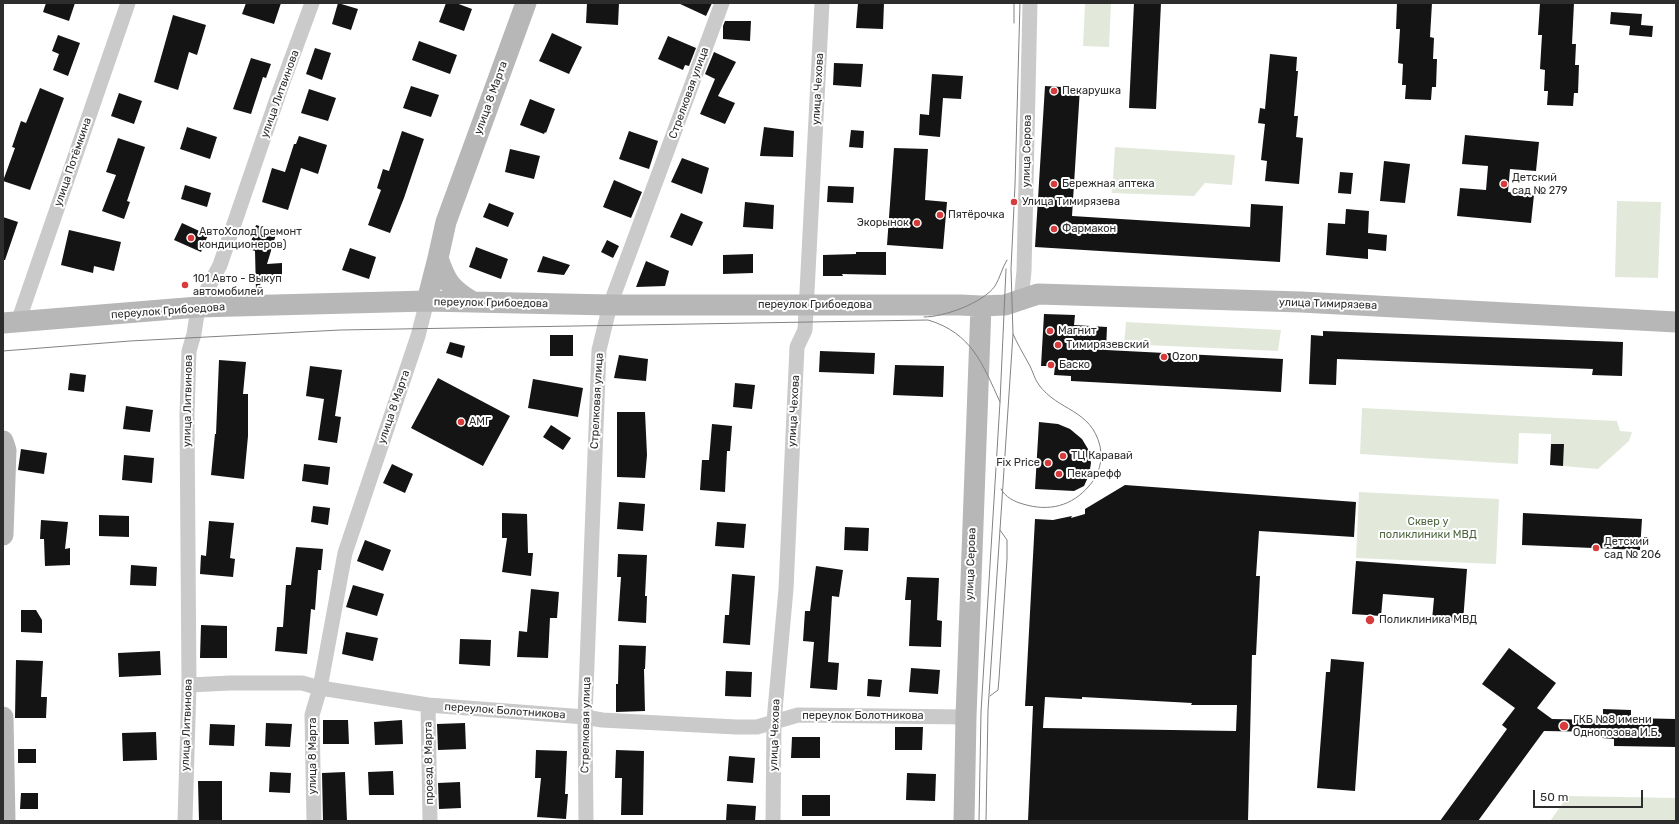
<!DOCTYPE html>
<meta charset="utf-8">
<style>
body{margin:0}
#map{position:relative;width:1679px;height:824px;overflow:hidden;background:#fff;font-family:Rubik,sans-serif}
canvas{display:block}
.frame{position:absolute;inset:0;border:4px solid #2d2d2d;pointer-events:none}
.scale{position:absolute;left:1533px;top:790px;width:110px;height:18px;box-sizing:border-box;border:2px solid #2d2d2d;border-top:0;padding-left:5px;font-size:12px;line-height:14px;white-space:nowrap;color:#2d2d2d;-webkit-text-stroke:3px #fff;paint-order:stroke}
</style>
<div id="map">
<canvas width="1679" height="824"></canvas>
<div class="frame"></div>
<div class="scale">50 m</div>
</div>
<script>
const ctx = document.querySelector('canvas').getContext('2d');
ctx.lineJoin = 'round';
function fillPath(path, color) {
  ctx.fillStyle = color;
  ctx.fill(path, 'evenodd');
}
function trace(path, color, width, dash) {
  ctx.strokeStyle = color;
  ctx.lineWidth = width;
  ctx.lineCap = dash ? 'butt' : 'round';
  ctx.setLineDash(dash || []);
  ctx.stroke(path);
}
function write(font, color, halo, rows, align = 'center') {
  ctx.font = font + ' Rubik,sans-serif';
  ctx.lineWidth = 4;
  ctx.setLineDash([]);
  ctx.textBaseline = 'middle';
  ctx.strokeStyle = halo;
  ctx.fillStyle = color;
  for (const [text, x, y, turn = 0] of rows) {
    ctx.save();
    ctx.translate(x, y);
    ctx.rotate((+turn || 0) * Math.PI / 180);
    ctx.textAlign = isNaN(turn) ? turn : align;
    if (halo) ctx.strokeText(text, 0, 0);
    ctx.fillText(text, 0, 0);
    ctx.restore();
  }
}
const green = new Path2D(`
 M1085,3H1111L1109,47L1083,46Z
 M1115,147L1235,155L1232,185L1205,183L1194,196L1112,193Z
 M1617,201L1661,202L1658,278L1615,277Z
 M1126,322L1281,330L1278,351L1124,344Z
 M1362,408L1617,421L1620,431L1632,432L1629,441L1598,469L1563,466L1564,445L1551,444V434L1519,433L1518,464L1360,454Z
 M1359,492L1499,499L1496,564L1356,558Z
 M1568,796L1676,798V821H1550Z`);
const building = new Path2D(`
 M46,3H75L69,21L43,12Z
 M246,3H281L274,24L242,14Z
 M338,3L358,9L351,30L332,24Z
 M446,3H456L472,9L464,31L439,22Z
 M587,3H619L618,25L586,23Z
 M678,3H712L706,16Z
 M858,3H884L883,29L856,28Z
 M1134,3H1161L1156,109L1129,108Z
 M1397,3H1432L1430,37L1434,38L1433,59H1437L1436,87H1432L1431,100L1405,99L1406,85H1402L1403,64L1398,63L1400,29H1396Z
 M1540,3H1574L1572,44H1576L1575,65H1579L1578,93H1574L1573,106L1547,105L1548,91H1544L1545,70L1540,69L1542,35H1538Z
 M1611,12L1642,14L1641,25L1653,26L1652,37L1629,35L1630,26L1610,24Z
 M173,15L206,25L197,55L189,52L178,90L154,82Z
 M725,21H751L750,41L723,39V26Z
 M552,33L582,47L569,74L539,61Z
 M58,35L80,43L68,76L53,70L59,54L52,51Z
 M668,36L696,48L689,66L685,65L683,70L658,59Z
 M419,41L457,55L450,74L412,60Z
 M315,48L331,53L322,80L306,74Z
 M714,52L736,62L718,96L735,103L725,124L700,114L715,79L705,74Z
 M1270,54L1297,57L1296,71H1298L1294,116H1298L1296,137L1303,138L1299,184L1265,181L1267,161L1261,160L1265,124L1258,123L1260,108L1265,109Z
 M251,58L271,64L266,78L263,77L251,114L233,109Z
 M834,63L863,64L861,87L833,85Z
 M932,74L963,76L961,99L943,98L940,137L919,135L920,114L929,115Z
 M411,86L439,95L431,117L403,108Z
 M1045,86L1080,88L1072,216L1250,227L1251,204L1283,206L1280,262L1035,247Z
 M40,88L64,98L30,190L3,181L15,148L12,147L21,121L26,123Z
 M309,89L336,98L328,121L301,113Z
 M119,93L142,101L134,124L111,116Z
 M530,99L555,109L546,133L545,132L544,134L520,125Z
 M187,127L217,137L210,159L180,149Z
 M764,127L794,131L793,157L760,156Z
 M851,130L864,131L863,148L849,147Z
 M402,131L424,139L404,198L390,233L368,225L381,190L377,188L383,169L389,171Z
 M629,131L658,141L649,169L619,159Z
 M1465,135L1539,142L1536,171L1510,169L1508,192L1534,195L1531,223L1457,216L1460,188L1486,190L1488,166L1462,164Z
 M299,136L327,145L318,174L301,168L288,210L262,202L272,168L285,172L294,144H296Z
 M118,138L145,147L127,201L130,202L124,219L102,211L116,175L106,172Z
 M894,148L928,149L925,200L947,202L943,249L887,245Z
 M510,149L540,156L534,179L505,172Z
 M682,158L709,168L702,194L671,182Z
 M1384,161L1410,164L1405,203L1380,201Z
 M1340,172L1353,173L1351,194L1338,193Z
 M614,180L642,192L631,218L603,207Z
 M185,185L211,193L207,207L181,199Z
 M828,186L854,187L853,203L827,202Z
 M745,202L774,205L773,229L743,227Z
 M489,203L514,213L508,227L483,217Z
 M1346,209L1369,211L1368,233L1387,235L1386,251L1368,249V259L1326,255L1328,223L1345,224Z
 M681,213L703,222L692,246L670,237Z
 M3,217L18,222L5,260H3Z
 M182,223L208,235L201,252L174,240Z
 M256,225L277,231L267,264L282,263V281L261,282L258,292L256,291L255,251L249,249Z
 M69,230L121,242L114,271L94,266L93,273L61,265Z
 M607,240L619,246L613,258L601,252Z
 M476,247L508,259L501,279L469,267Z
 M350,248L376,257L369,279L342,270Z
 M856,252H886V275L842,274L843,276H823V255L856,254Z
 M753,254V273L723,274V255Z
 M543,256L570,265L564,275L537,272Z
 M646,261L669,271L665,286L636,287Z
 M1044,314L1075,315L1074,325L1107,327L1106,350L1283,359L1281,392L1071,381V376L1054,375L1055,366H1041Z
 M1323,331L1623,342L1622,376L1592,375L1593,369L1337,359L1336,385L1309,384L1311,335L1323,336Z
 M550,335H573V356H550Z
 M450,342L465,346L462,358L446,353Z
 M820,351L875,353L874,374L819,372Z
 M619,355L648,359L646,381L614,378Z
 M219,360L246,362L243,394H248V436L244,479L211,475L215,434H216Z
 M895,365L944,366L943,397L893,395Z
 M310,366L342,370L335,416L341,417L337,443L318,440L324,399L306,396Z
 M70,373L86,375L84,392L68,390Z
 M438,378L510,416L483,466L411,428Z
 M533,379L583,388L578,417L528,408Z
 M735,383L755,385L752,409L733,407Z
 M126,406L153,410L150,432L123,429Z
 M617,412H645L647,455L645,478L617,477Z
 M1039,422L1058,424L1070,429L1082,439L1088,449L1091,463L1089,475L1084,486L1074,491L1035,489Z
 M712,424L732,426L730,451H727L725,492L700,490L702,460H709Z
 M551,425L571,438L563,450L543,437Z
 M1551,444H1564L1563,466L1550,465Z
 M21,449L47,453L44,474L18,470Z
 M124,455L154,458L152,483L122,480Z
 M304,464L330,467L328,485L302,481Z
 M392,464L413,474L405,493L383,483Z
 M1125,485L1356,502L1354,537L1259,531L1256,576H1260L1256,655H1252L1248,821H1028L1033,706H1025L1035,519L1053,520L1072,516L1071,518L1085,514V509ZM1045,697L1082,699V697L1192,703L1191,705H1237L1236,731L1043,728Z
 M619,502L645,504L643,531L617,529Z
 M313,506L330,508L328,525L311,522Z
 M502,513L527,514L528,553H533L531,576L502,572L507,538H502Z
 M1523,513L1642,519L1640,550L1522,545Z
 M99,515L129,516V537L99,536Z
 M41,520L68,522L65,549L70,548V565L45,566L44,539H40Z
 M209,521L234,523L230,558L235,559L233,577L200,574L201,555L206,556Z
 M717,522L746,524L744,548L715,546Z
 M845,527L869,528L868,551L844,550Z
 M365,540L391,550L383,571L357,561Z
 M296,547L323,549L321,570H318L315,610L311,609L307,654L275,651L277,627H283L286,585H291Z
 M618,554L647,555L645,596H647L646,623L618,621L621,577H617Z
 M1356,561L1467,569L1463,622L1432,620L1434,598L1383,594L1381,616L1352,614Z
 M131,565L157,567L156,586L130,585Z
 M816,566L843,570L839,597L832,596L828,662L839,663L837,690L810,688L814,642L803,641L805,611H810Z
 M732,574L755,576L750,645L723,643L725,615H729Z
 M907,577L939,578L937,620L942,621L941,647L909,646L911,600H905Z
 M353,585L384,594L377,616L346,607Z
 M531,589L559,592L557,618H550L548,658L517,657L519,631L527,632Z
 M21,610H36L42,620V633L21,632Z
 M201,625L227,626V658H200Z
 M346,632L378,638L373,661L342,654Z
 M460,639L491,640L490,666L459,664Z
 M619,645L646,646L645,669H644L645,711L616,712V684H618Z
 M1509,648L1556,683L1537,708L1552,719L1603,720V709L1631,710V718L1676,719V747L1614,746V739L1602,738L1603,732L1544,731L1478,821H1440L1507,729L1502,725L1515,708L1482,684Z
 M160,651L161,675L119,677L118,653Z
 M1331,659L1364,662L1355,791L1317,788L1326,672H1330Z
 M16,660L43,661L41,697H47L46,718H15Z
 M911,668L940,670L938,694L909,692Z
 M726,671L752,672L751,697L725,696Z
 M868,679L882,680L880,697L867,696Z
 M323,720H348L349,744H323Z
 M402,720L403,744L375,745L374,722Z
 M266,723L292,724L290,747L265,746Z
 M465,723L466,749L438,750L437,724Z
 M210,724L235,725L234,746L209,745Z
 M895,727H923L922,750H895Z
 M156,732L157,760L123,761L122,733Z
 M792,737H820V758H791Z
 M18,749H36V763H18Z
 M536,750L567,751L565,794H568L566,819L537,817L541,778H535Z
 M616,750L644,751L643,815H621L622,778H615Z
 M729,756L755,758L753,783L727,781Z
 M393,771L394,795H369L368,772Z
 M270,772L291,773L290,793L269,792Z
 M345,772L347,821H323L322,773Z
 M907,773L936,774L935,801L906,800Z
 M198,781H222V821H199Z
 M460,782L461,808L439,809L438,783Z
 M21,793H38V809H20Z
 M802,795H830V816H802Z
 M727,804L756,806L755,821H726Z`);
const street = new Path2D(`
 M1021,300L1024,271L1030,3
 M18,322L128,3
 M189,685L230,683H302L320,688L428,705L585,717L602,720L736,727H757L798,715L966,717
 M428,705L430,821
 M185,821L189,685L187,414L189,351L194,334L198,307L220,265L280,90L312,3
 M314,821L312,715L320,688L345,553L418,336L427,301
 M586,821L585,717L599,350L610,305L722,3
 M773,821L774,721L786,589L797,347L805,330L822,3`);
const secondary = new Path2D(`
 M438,258C446,282 451,289 473,302
 M427,301L438,258L446,222L526,3
 M3,323L198,307L427,301L610,305H960L981,306L1005,305L1038,294L1301,302L1676,322
 M3,441L6,450L3,535
 M3,717L5,821
 M964,821L966,717L981,306`);
const tram = new Path2D(`
 M1014,23V3
 M924,317C944,317 983,303 995,286C1000,278 1002,268 1007,260
 M3,351L130,341L340,330L928,320C972,333 983,365 1000,402
 M1001,489C1005,497 1015,502 1023,504C1049,512 1072,506 1089,486C1099,475 1103,461 1100,446C1091,409 1058,411 1039,385C1035,380 1033,372 1030,366C1024,355 1018,345 1013,334
 M990,696L998,690L999,679L1007,559V540L1000,530
 M979,821L981,712L1000,402L1006,269
 M986,821L988,710L1013,334L1011,269L1015,185L1020,3`);
const markers = [
 [1054,91,4,"#d73b3b"],
 [1054,184,4,"#d73b3b"],
 [1504,184,4,"#d73b3b"],
 [1014,202,4,"#d73b3b"],
 [940,215,4,"#d73b3b"],
 [917,223,4,"#d73b3b"],
 [1054,229,4,"#d73b3b"],
 [191,238,4,"#d73b3b"],
 [185,285,4,"#d73b3b"],
 [1050,331,4,"#d73b3b"],
 [1058,345,4,"#d73b3b"],
 [1164,357,4,"#d73b3b"],
 [1051,365,4,"#d73b3b"],
 [461,422,4,"#d73b3b"],
 [1063,456,4,"#d73b3b"],
 [1048,463,4,"#d73b3b"],
 [1059,474,4,"#d73b3b"],
 [1596,548,4,"#d73b3b"],
 [1370,620,5,"#d73b3b"],
 [1564,726,5,"#d73b3b"]
];
const streetNames = [
 ["улица Чехова",818,89,-87],
 ["Стрелковая улица",689,93,-70],
 ["улица Литвинова",280,94,-70],
 ["улица 8 Марта",491,98,-70],
 ["улица Серова",1027,151,-89],
 ["улица Потёмкина",73,162,-71],
 ["переулок Грибоедова",491,303,1],
 ["улица Тимирязева",1328,304,2],
 ["переулок Грибоедова",815,305],
 ["переулок Грибоедова",168,311,-4],
 ["улица Литвинова",188,401,-89],
 ["Стрелковая улица",597,401,-87],
 ["улица 8 Марта",394,407,-71],
 ["улица Чехова",794,411,-87],
 ["улица Серова",971,564,-88],
 ["переулок Болотникова",505,711,4],
 ["переулок Болотникова",863,716],
 ["улица Литвинова",187,725,-88],
 ["Стрелковая улица",586,725,-89],
 ["улица Чехова",775,735,-88],
 ["улица 8 Марта",313,756,-90],
 ["проезд 8 Марта",429,763,-91]
];
const poiNames = [
 ["Пекарушка",1062,91],
 ["Детский",1512,178],
 ["сад № 279",1512,191],
 ["Бережная аптека",1062,184],
 ["Улица Тимирязева",1022,202],
 ["Пятёрочка",948,215],
 ["Экорынок",909,223,"right"],
 ["Фармакон",1062,229],
 ["АвтоХолод (ремонт",199,232],
 ["кондиционеров)",199,245],
 ["101 Авто - Выкуп",193,279],
 ["автомобилей",193,292],
 ["Магнит",1058,331],
 ["Тимирязевский",1066,345],
 ["Ozon",1172,357],
 ["Баско",1059,365],
 ["АМГ",469,422],
 ["ТЦ Каравай",1071,456],
 ["Fix Price",1040,463,"right"],
 ["Пекарефф",1067,474],
 ["Детский",1604,542],
 ["сад № 206",1604,555],
 ["Поликлиника МВД",1379,620],
 ["ГКБ №8 имени",1573,720],
 ["Однопозова И.Б.",1573,733]
];
const parkNames = [
 ["Сквер у",1428,522],
 ["поликлиники МВД",1428,535]
];
fillPath(green, '#e2e9db');
fillPath(building, '#141414');
trace(street, '#cacaca', 15);
trace(secondary, '#b7b7b7', 21);
trace(tram, '#828282', 1);
for (const [x, y, r, color] of markers) {
  const dot = new Path2D();
  dot.arc(x, y, r, 0, 2 * Math.PI);
  ctx.fillStyle = color;
  ctx.fill(dot);
  trace(dot, '#fff', 1.5);
}
write('11px', '#2d2d2d', '#fff', streetNames);
write('11px', '#2d2d2d', '#fff', poiNames, 'left');
write('11px', '#4d653e', '#fff', parkNames);
</script>
